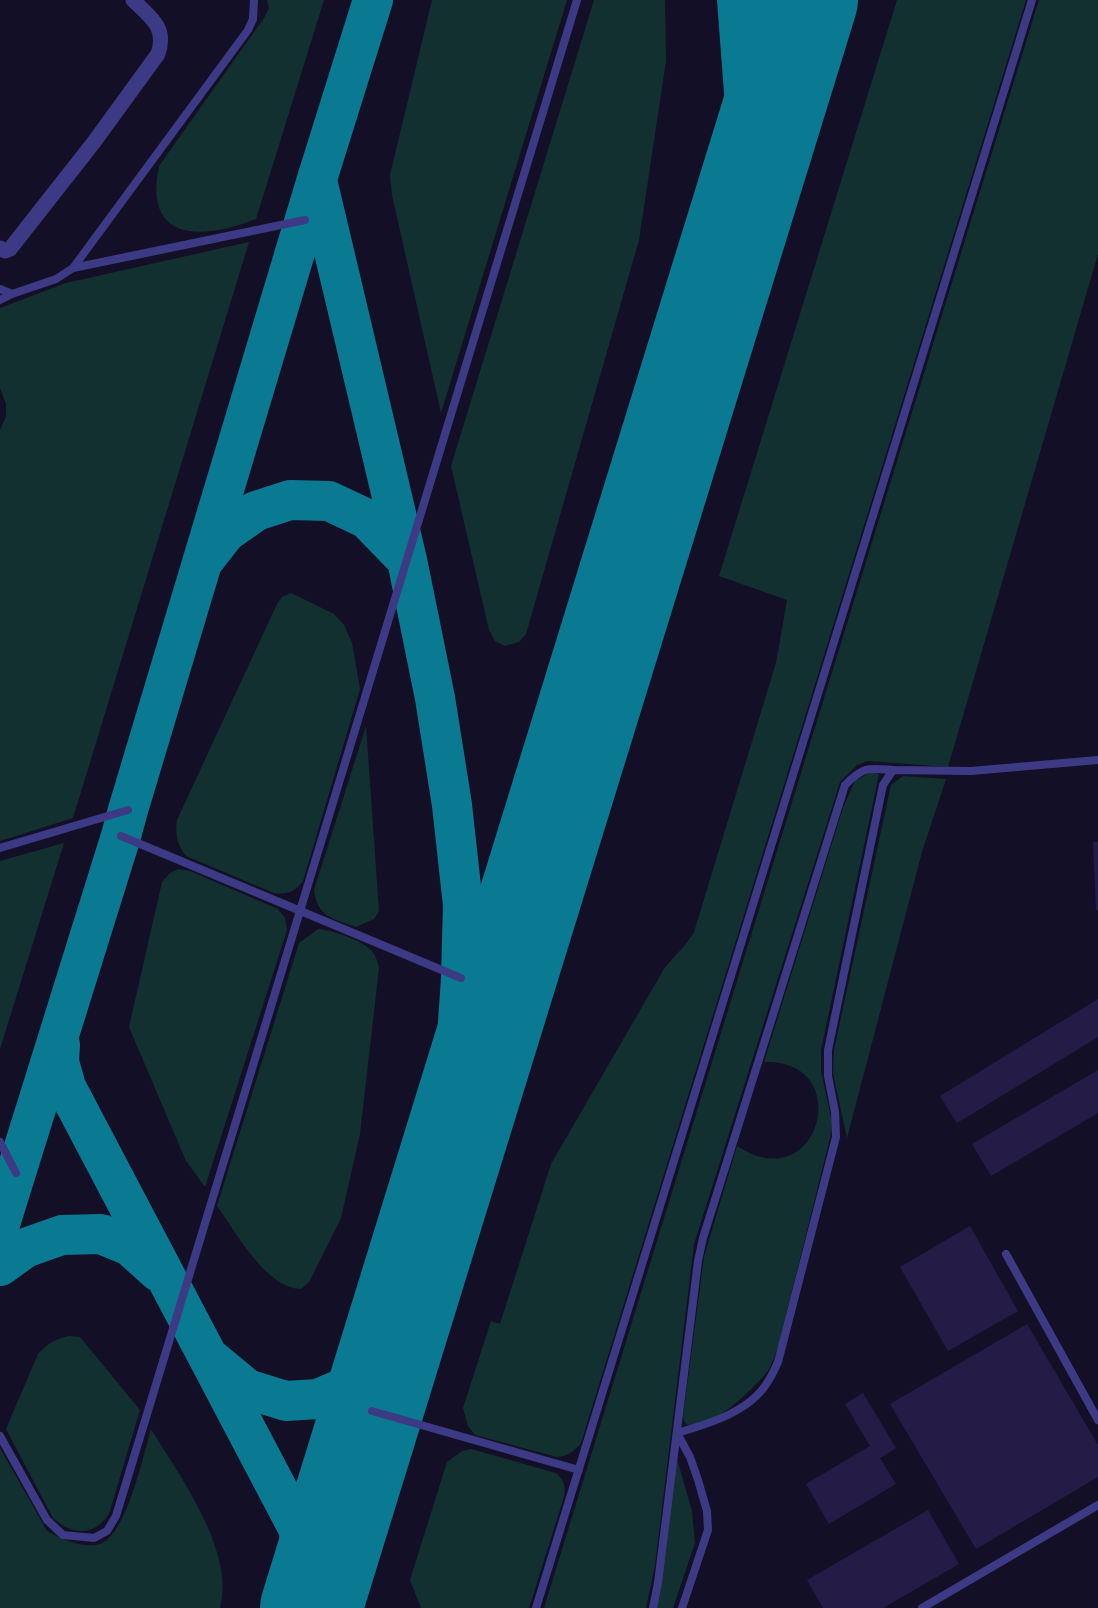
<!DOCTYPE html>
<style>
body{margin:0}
canvas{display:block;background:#130f26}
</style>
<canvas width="1098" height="1608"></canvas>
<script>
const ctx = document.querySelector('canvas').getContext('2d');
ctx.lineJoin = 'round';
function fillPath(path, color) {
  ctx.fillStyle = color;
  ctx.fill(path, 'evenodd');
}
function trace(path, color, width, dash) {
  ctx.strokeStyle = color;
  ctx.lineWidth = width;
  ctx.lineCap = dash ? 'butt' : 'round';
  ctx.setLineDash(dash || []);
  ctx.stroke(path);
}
const green = new Path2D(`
 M267,0H324L256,219C203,240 143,243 159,166L264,18L269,8Z
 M432,0H567L441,413L392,195L390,175Z
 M594,0H665L666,61L639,240L526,634L519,642L505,646L495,641L489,630L451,466Z
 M897,0H1026L581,1443C574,1452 568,1456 557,1457L475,1435L468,1426L463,1408L491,1321L500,1324L551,1164L664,969C674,956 686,946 694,932L776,663L787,600L719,576Z
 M1039,0H1098V254L948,767L868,761L857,765L840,782L694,1244L655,1565L646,1608H544Z
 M249,242L73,818L0,841V430L6,417V404L0,388V308L66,283Z
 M291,593L334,614L344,625L352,643L360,689L303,881C295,892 286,895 274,893L186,856C177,845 175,833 177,820L277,604L282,597Z
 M366,726L379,911L374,919L356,927C334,919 317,917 314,890Z
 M871,772L879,774L821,1050V1071L832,1122L830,1138L778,1347C775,1354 773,1362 769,1369C761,1383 690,1451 683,1417L704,1257L737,1146C821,1201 856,1058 764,1062L843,808L855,781Z
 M903,776L946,779L922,852L847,1138L833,1073L834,1050L891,785Z
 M64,843L0,1049V861Z
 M178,869L190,871L278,909L285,918L287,930L205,1187L186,1161L129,1027L162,882L170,873Z
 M318,929C332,930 361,940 371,950C376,955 377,961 379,968L360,1134L341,1218L309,1282L301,1289C266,1288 236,1232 217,1206L299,943Z
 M69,1336L80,1337L140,1410L109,1514C94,1536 73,1536 53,1518L6,1429L38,1354C47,1344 55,1339 69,1336Z
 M151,1429C179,1475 236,1552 220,1608H0V1448L47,1531C61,1539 83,1549 100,1544C127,1535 143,1455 151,1429Z
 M471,1449L556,1473C564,1481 566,1486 564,1497L529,1608H421L410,1580L447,1462L462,1451Z
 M675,1452L692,1511L695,1543L673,1608H653Z`);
const taxiway = new Path2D(`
 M737,0L751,184
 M317,180L407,560L435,698L452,805L463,905L461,978L457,1037L434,1210
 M205,559L226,532L256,511L290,500L329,501L367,519L407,560
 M60,1045L59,1062L66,1087L298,1528L310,1581L307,1608
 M0,1224L121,836L128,810L317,179L373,0
 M0,1266L25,1248L62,1235L101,1234L130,1246L159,1272
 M212,1360L247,1389L286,1401L318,1399L351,1385L391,1348
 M337,1524L338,1582L344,1608`);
const runway = new Path2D(`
 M311,1608L807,0`);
const building = new Path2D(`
 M1093,842H1098V910H1096Z
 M1098,999V1037L957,1123L940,1096Z
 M1098,1070V1113L991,1176L972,1144Z
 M970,1226L1018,1311L948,1351L900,1267Z
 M1027,1324L1098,1445V1477L976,1549L890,1404Z
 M863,1393L896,1448L880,1458L896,1484L829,1524L806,1484L870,1446L845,1404Z
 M928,1510L959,1564L883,1608H823L807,1580Z`);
const lane = new Path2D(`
 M73,268L305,220
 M0,289L12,294L56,279L73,268L248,30L253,19L254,0
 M0,300L12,294
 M121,836L461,978
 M0,848L128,810
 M0,1142L16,1173
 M1006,1254L1098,1420
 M372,1411L579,1470
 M0,1436L47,1520L63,1535L94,1538L107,1531L116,1516L577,0
 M536,1608L1032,0
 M653,1608L658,1583L698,1261L703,1238L845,785C864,766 868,768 893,770
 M682,1608L708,1530L707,1511L698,1480L690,1457L677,1433C708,1424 749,1412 767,1383C771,1377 775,1369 778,1362L836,1137L835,1112L828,1076V1050L883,785L893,770L971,771L1098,760
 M922,1608L1098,1505`);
const street = new Path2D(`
 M0,248L5,251L10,249L94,142L158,54C167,27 151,18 133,0`);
fillPath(green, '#12302f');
trace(taxiway, '#0a7a92', 40);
trace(runway, '#0a7a92', 102);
fillPath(building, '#241b47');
trace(lane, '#3d3a85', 8);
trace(street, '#3d3a85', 15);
</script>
